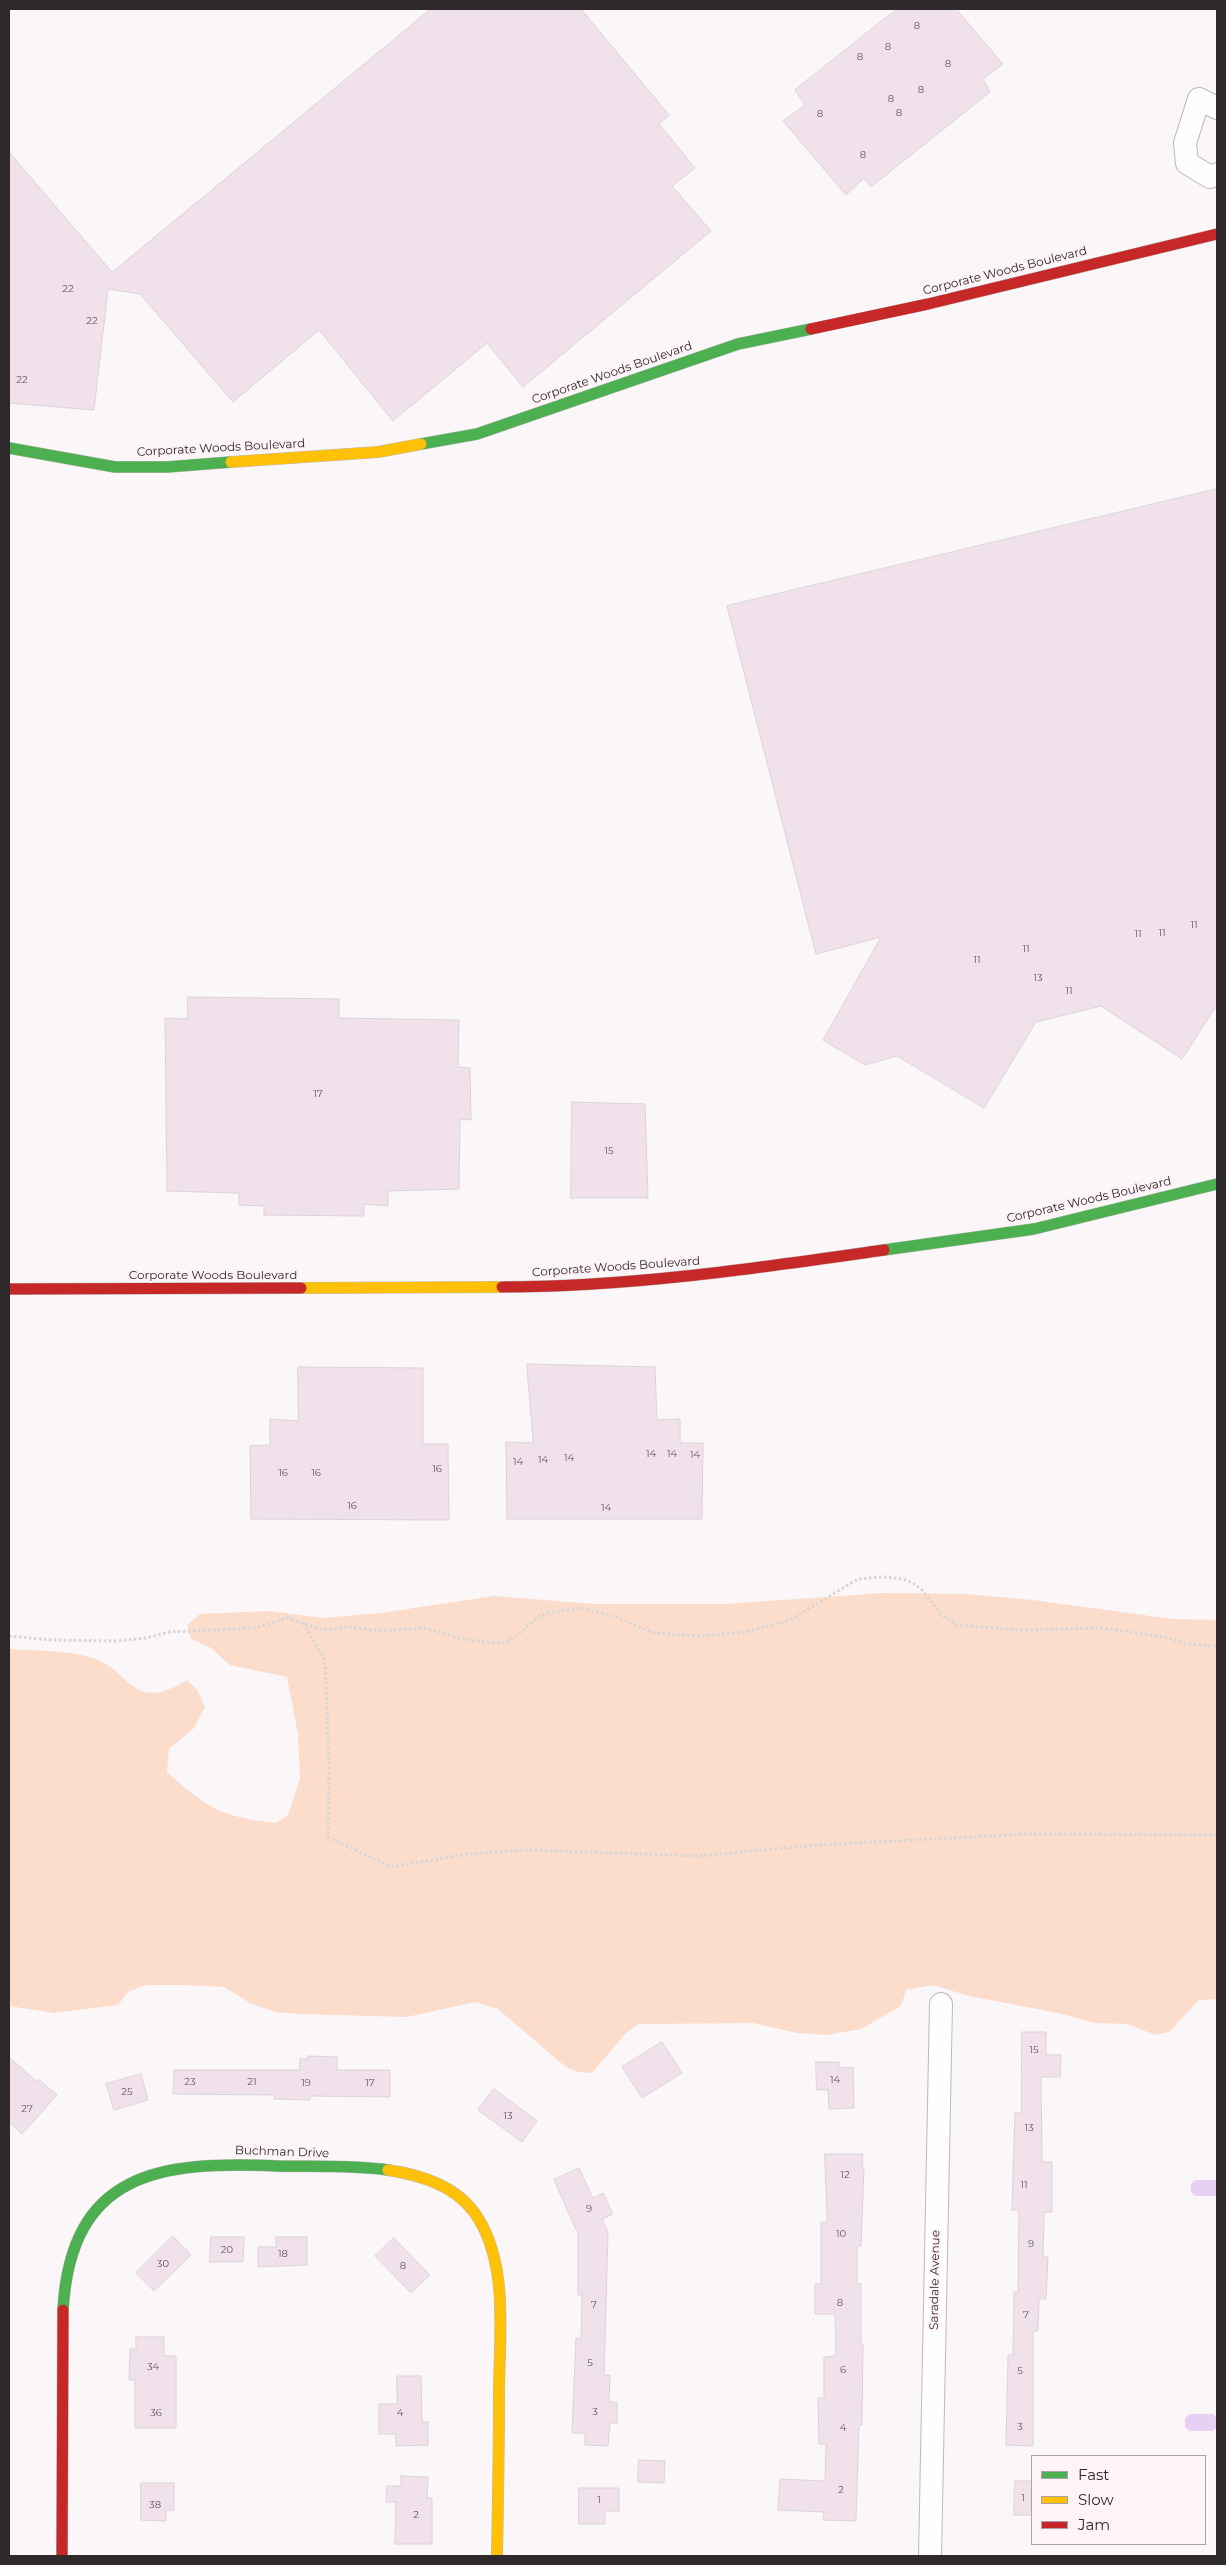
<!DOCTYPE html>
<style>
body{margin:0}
#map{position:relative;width:1226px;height:2565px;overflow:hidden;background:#fbf6f7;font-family:Montserrat,sans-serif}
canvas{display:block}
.frame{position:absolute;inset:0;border:10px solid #30292b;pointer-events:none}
.legend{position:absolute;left:1031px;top:2455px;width:175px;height:90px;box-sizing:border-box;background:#fef3f6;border:1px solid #aca2a5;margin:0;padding:6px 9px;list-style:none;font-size:15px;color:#30292b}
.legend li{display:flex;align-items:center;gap:10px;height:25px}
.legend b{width:25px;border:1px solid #aca2a5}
</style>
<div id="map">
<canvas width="1226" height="2565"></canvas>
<div class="frame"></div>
<ul class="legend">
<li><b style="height:6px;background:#4caf50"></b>Fast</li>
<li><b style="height:6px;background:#ffc107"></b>Slow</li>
<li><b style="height:6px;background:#c62828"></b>Jam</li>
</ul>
</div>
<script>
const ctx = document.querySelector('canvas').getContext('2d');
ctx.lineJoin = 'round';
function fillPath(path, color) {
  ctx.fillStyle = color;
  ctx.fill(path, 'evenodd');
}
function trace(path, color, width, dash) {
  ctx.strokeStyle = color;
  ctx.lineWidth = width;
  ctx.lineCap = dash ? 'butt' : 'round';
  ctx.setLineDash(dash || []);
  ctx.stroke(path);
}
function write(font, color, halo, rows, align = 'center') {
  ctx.font = font + ' Montserrat,sans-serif';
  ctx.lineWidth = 4;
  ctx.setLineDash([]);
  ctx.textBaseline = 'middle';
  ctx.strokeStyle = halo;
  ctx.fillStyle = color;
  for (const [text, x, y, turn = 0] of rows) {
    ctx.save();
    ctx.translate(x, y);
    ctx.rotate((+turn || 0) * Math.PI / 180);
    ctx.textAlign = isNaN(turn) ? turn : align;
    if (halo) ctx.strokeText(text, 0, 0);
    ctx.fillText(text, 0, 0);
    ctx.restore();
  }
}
const green = new Path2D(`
 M883,1593L965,1594L1033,1600L1172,1619L1217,1620V1999L1199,2000L1169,2032L1155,2035L1128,2024L1095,2023L1058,2013L969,1996L933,1985L906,1990L901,2006L861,2029L826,2035L798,2033L753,2023L638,2024L625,2034L592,2073L578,2072L566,2067L498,2009L475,2002L407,2017L299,2014L275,2012L250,2003L224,1987L184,1985H146L128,1992L118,2005L54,2013L9,2006V1649C34,1651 62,1650 86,1656C133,1666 127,1716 187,1680L197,1690L205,1707L194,1728L169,1749L167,1772C207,1808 221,1817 276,1823L288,1815L300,1778L298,1734L287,1677L230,1665L211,1648L191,1639L187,1625L200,1614L271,1611L322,1618L381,1613L494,1596L594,1604H726Z`);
const water = new Path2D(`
 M1195,2180H1217V2196H1195L1191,2192V2184Z
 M1190,2414H1213L1217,2418V2427L1213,2431H1190L1185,2427V2418Z`);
const building = new Path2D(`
 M431,9H581L669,115L659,124L695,168L672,186L711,231L523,387L487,343L393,421L319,330L233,402L140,294L108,289L94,410L9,403V152L112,272Z
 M897,9H956L1003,64L983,79L990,92L871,187L864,178L846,195L783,121L805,105L795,90Z
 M1217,489V1005L1182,1059L1101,1006L1036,1022L984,1108L897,1056L865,1065L823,1040L881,937L816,954L727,606Z
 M188,997L339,999V1018L459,1020L458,1067L470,1068L471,1120L460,1119L459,1189L388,1191V1206L364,1204V1216L264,1215V1206L239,1205V1193L167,1191L165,1018L187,1019Z
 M572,1102L645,1104L648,1198H571Z
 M527,1364L655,1367L657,1420L680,1419V1443H703L702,1519H507L506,1442L533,1443Z
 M298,1367L423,1368V1444H448L449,1520L251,1519L250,1446L270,1445V1419L298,1421Z
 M1022,2032H1046V2055H1061L1060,2077H1041L1042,2162H1052V2212H1044L1043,2257H1048L1046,2299H1039L1038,2331H1033V2446L1006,2445L1008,2355H1013L1014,2292H1018L1019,2210H1012L1013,2172L1015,2113H1021Z
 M662,2042L682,2073L642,2098L622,2067Z
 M308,2056L337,2057V2070H390V2097L310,2096V2100L274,2099V2095L173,2094L174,2070H300V2059H308Z
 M9,2057L36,2081L38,2079L57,2095L22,2134L9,2122Z
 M816,2062H839V2068L853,2067L854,2108L829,2109L828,2090H817Z
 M141,2074L148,2100L114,2110L106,2084Z
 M494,2089L537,2121L522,2142L478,2110Z
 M825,2154H863L862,2168H864L861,2246L857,2247V2284H861V2344H863L862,2425H859L856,2521L823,2520L824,2512L778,2510L780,2479L825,2481L826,2444H819L818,2398H824V2357L836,2356L835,2314H815V2284H821V2222H827Z
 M579,2168L593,2198L603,2193L613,2214L602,2219L608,2232L604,2375H610L609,2402H617V2423H610L608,2446L585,2445V2433H572L576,2338L581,2339L582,2295H578V2234L554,2180Z
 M173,2236L191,2255L154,2291L136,2273Z
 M211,2237H244L243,2262H210Z
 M276,2237H307V2265L258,2267V2247H276Z
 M394,2238L430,2275L411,2293L375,2256Z
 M136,2337H164V2356H176V2428H135V2380H129L130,2349H136Z
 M397,2376H421L422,2422H428V2445L396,2446V2434H379V2404H397Z
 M639,2460L665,2461L664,2483L638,2482Z
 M401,2476L428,2477L427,2498H432V2544H395L396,2502H386L387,2486H401Z
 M1015,2481H1032V2515H1014Z
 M141,2483H174V2510H166V2521L141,2520Z
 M579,2488H619V2511H605V2524H579Z`);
const path = new Path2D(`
 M303,1623L325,1660L329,1760L328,1837L391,1867L468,1854L528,1850L699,1856L817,1845L1030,1834L1217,1835
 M9,1636L52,1640L117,1641L145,1638L170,1632L255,1628L288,1618L323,1630L351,1627L379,1631L425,1628L462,1639L501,1644L516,1636L538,1617L548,1613L580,1608L616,1617L654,1633L698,1636L746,1632L790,1620L858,1579L883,1577L903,1579L913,1583L922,1590L943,1616L957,1625L1022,1630L1103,1628L1164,1637L1187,1644L1217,1646`);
const street = new Path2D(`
 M1217,108L1199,99L1185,143L1187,163L1210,177L1217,174
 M930,2556L941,2004`);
const fast = new Path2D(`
 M421,444L477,434L738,344L811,329
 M9,448L115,467H167L231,462
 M884,1250L1034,1229L1217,1184
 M63,2310C71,2171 161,2161 277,2166C314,2167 351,2165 388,2170`);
const slow = new Path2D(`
 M231,462L378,452L421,444
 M301,1288L502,1287
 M388,2170C420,2175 454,2185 474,2212C510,2262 499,2336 499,2393C499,2448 498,2502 497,2556`);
const jam = new Path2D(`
 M811,329L928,304L1217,234
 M502,1287C630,1287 757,1268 884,1250
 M9,1289L301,1288
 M62,2556L63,2310`);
const numberNames = [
 ["8",917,26],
 ["8",888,47],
 ["8",860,57],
 ["8",948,64],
 ["8",921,90],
 ["8",891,99],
 ["8",899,113],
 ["8",820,114],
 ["8",863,155],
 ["22",68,289],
 ["22",92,321],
 ["22",22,380],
 ["11",1194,925],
 ["11",1162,933],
 ["11",1138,934],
 ["11",1026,949],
 ["11",977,960],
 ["13",1038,978],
 ["11",1069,991],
 ["17",318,1094],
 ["15",609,1151],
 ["14",651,1454],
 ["14",672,1454],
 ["14",695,1455],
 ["14",569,1458],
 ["14",543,1460],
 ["14",518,1462],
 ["16",437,1469],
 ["16",283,1473],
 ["16",316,1473],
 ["16",352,1506],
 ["14",606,1508],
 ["15",1034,2050],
 ["14",835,2080],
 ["23",190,2082],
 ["21",252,2082],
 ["19",306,2083],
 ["17",370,2083],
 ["25",127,2092],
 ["27",27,2109],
 ["13",508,2116],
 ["13",1029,2128],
 ["12",845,2175],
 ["11",1024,2185],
 ["9",589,2209],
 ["10",841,2234],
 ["9",1031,2244],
 ["20",227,2250],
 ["18",283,2254],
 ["30",163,2264],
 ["8",403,2266],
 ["8",840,2303],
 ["7",594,2305],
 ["7",1026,2315],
 ["5",590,2363],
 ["34",153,2367],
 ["6",843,2370],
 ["5",1020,2371],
 ["3",595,2412],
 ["36",156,2413],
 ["4",400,2413],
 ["3",1020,2427],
 ["4",843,2428],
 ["2",841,2490],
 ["1",1023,2498],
 ["1",599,2500],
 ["38",155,2505],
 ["2",416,2515]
];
const streetNames = [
 ["Corporate Woods Boulevard",1005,271,-14],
 ["Corporate Woods Boulevard",612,373,-19],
 ["Corporate Woods Boulevard",221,448,-3],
 ["Corporate Woods Boulevard",1089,1200,-13],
 ["Corporate Woods Boulevard",616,1267,-4],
 ["Corporate Woods Boulevard",213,1275],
 ["Buchman Drive",282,2152,2],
 ["Saradale Avenue",935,2280,-89]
];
fillPath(green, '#fcdccb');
fillPath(water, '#e7d0f4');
fillPath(building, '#f1e1eb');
trace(building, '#d9d4d7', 1);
trace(street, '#bdb8b9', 24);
trace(fast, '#bdb8b9', 12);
trace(slow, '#bdb8b9', 12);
trace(jam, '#bdb8b9', 12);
trace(path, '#d7d6d6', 3, [2.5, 2.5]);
trace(street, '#fefefe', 22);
trace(fast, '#4caf50', 11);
trace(slow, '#ffc107', 11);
trace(jam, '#c62828', 11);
write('10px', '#60575b', null, numberNames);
write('12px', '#30292b', '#fef3f6', streetNames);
</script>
